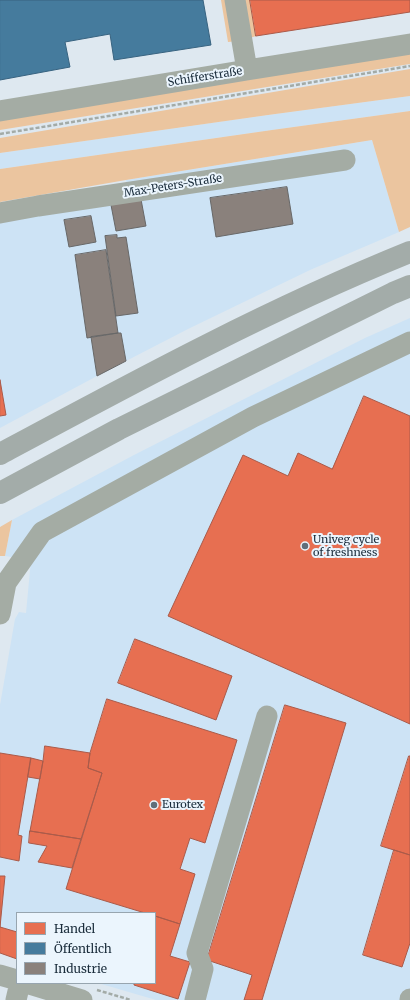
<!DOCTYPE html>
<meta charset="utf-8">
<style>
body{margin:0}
#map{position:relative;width:410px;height:1000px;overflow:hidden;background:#dee8f0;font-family:Merriweather,serif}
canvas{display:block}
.legend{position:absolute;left:16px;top:912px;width:140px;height:72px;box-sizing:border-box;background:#ebf5fd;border:1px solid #97a5af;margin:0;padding:5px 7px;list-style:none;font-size:12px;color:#1a2c3b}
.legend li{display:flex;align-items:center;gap:8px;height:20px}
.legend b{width:20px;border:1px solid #97a5af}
</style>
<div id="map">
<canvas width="410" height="1000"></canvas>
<ul class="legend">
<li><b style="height:11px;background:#e76f51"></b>Handel</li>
<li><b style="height:11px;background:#457b9d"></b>Öffentlich</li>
<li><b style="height:11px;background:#8a817c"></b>Industrie</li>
</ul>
</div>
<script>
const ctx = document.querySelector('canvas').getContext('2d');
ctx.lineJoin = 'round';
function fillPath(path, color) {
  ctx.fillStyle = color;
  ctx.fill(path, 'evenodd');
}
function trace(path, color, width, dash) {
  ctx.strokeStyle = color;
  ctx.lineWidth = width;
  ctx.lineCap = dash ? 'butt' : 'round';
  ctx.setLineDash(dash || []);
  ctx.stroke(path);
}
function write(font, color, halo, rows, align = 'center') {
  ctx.font = font + ' Merriweather,serif';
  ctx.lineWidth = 4;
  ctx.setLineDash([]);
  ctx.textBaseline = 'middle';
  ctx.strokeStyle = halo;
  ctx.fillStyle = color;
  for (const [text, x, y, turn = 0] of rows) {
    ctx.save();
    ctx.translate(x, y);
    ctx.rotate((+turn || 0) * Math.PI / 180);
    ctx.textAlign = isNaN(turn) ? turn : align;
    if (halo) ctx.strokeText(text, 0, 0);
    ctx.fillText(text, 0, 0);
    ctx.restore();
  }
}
const built = new Path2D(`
 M410,96V111L272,130L0,169V153L268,115Z
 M372,140L399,232L310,270L188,329L97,376L0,428V222L129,195L126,180Z
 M410,318V1000H156L98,983H155V913H17V959L0,953V705L15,619L19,612L26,613L31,560L5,556L12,520L134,455L254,394L365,338Z`);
const green = new Path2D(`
 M221,0H231L238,41L228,42Z
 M238,0H250L256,36L244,40Z
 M410,53V64L0,130V119Z
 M410,69V96L268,115L0,153V138Z
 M410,111V227L399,232L372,140L126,180L0,202V169L272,130Z
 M12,520L5,556H0V527Z`);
const shops = new Path2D(`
 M250,0H410V12L256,36Z
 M0,380L6,415L0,416Z
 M364,396L410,416V724L168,616L243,455L288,476L298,453L332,469Z
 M135,639L232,676L216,720L118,683Z
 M107,699L237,740L205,843L190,838L180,869L195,874L180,924L155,916V913H145L66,889L102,773L88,768L90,753Z
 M285,705L346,723L262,1000H244L252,975L207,960Z
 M45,746L90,753L88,768L102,773L81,839L30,831L43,761Z
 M0,753L31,758L18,835L22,836L19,861L0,857Z
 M409,756H410V855L381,846Z
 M31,758L43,761L40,779L28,777Z
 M30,831L81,839L72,868L38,862L47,846L29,843Z
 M394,850L410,855V943L402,967L363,955Z
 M0,876H5L0,927Z
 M155,916L180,924L170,956L190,962L178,999L134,985V983H155Z
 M0,927L17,932V959L0,953Z`);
const public = new Path2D(`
 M0,0H203L211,45L114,60L110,34L65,42L70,67L0,80Z`);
const industry = new Path2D(`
 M287,187L293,224L216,237L210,198Z
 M140,194L146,226L116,231L111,205Z
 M91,216L96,242L69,247L64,220Z
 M117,235V238L126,237L138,313L116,316L105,236Z
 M106,250L118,333L87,338L75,255Z
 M118,333H121L126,361L97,376L91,337Z`);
const path = new Path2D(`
 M0,134L410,66
 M97,990L131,1000`);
const minor = new Path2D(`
 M235,0L247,70
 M0,111L247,70L410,44
 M0,213L38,206L345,160
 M0,614L6,583L42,532L253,417L410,342
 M0,975L17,980
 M26,983L82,1000
 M16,1000L20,983
 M195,1000L203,969L197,953L267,716
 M410,1000V999`);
const highway = new Path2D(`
 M0,454C134,382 269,309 410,252
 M0,493L119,429L393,293L410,286`);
const markers = [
 [305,546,4,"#5f6e7a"],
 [154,805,4,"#5f6e7a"]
];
const streetNames = [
 ["Schifferstraße",205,77,-9],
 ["Max-Peters-Straße",173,186,-9]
];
const poiNames = [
 ["Univeg cycle",313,540],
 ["of freshness",313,553],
 ["Eurotex",162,805]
];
fillPath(built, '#cde3f5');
fillPath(green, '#ebc59f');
fillPath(shops, '#e76f51');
trace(shops, '#aa5b4a', 1);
fillPath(public, '#457b9d');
trace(public, '#386380', 1);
fillPath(industry, '#8a817c');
trace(industry, '#686868', 1);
trace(path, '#a3aba7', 2.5, [4, 2]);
trace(minor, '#a4aca4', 21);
trace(highway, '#a3aca9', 22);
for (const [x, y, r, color] of markers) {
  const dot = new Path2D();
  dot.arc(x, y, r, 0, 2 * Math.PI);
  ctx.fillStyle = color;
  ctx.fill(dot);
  trace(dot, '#ebf5fd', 1.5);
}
write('11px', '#1a2c3b', '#ebf5fd', streetNames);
write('11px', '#1a2c3b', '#ebf5fd', poiNames, 'left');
</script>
